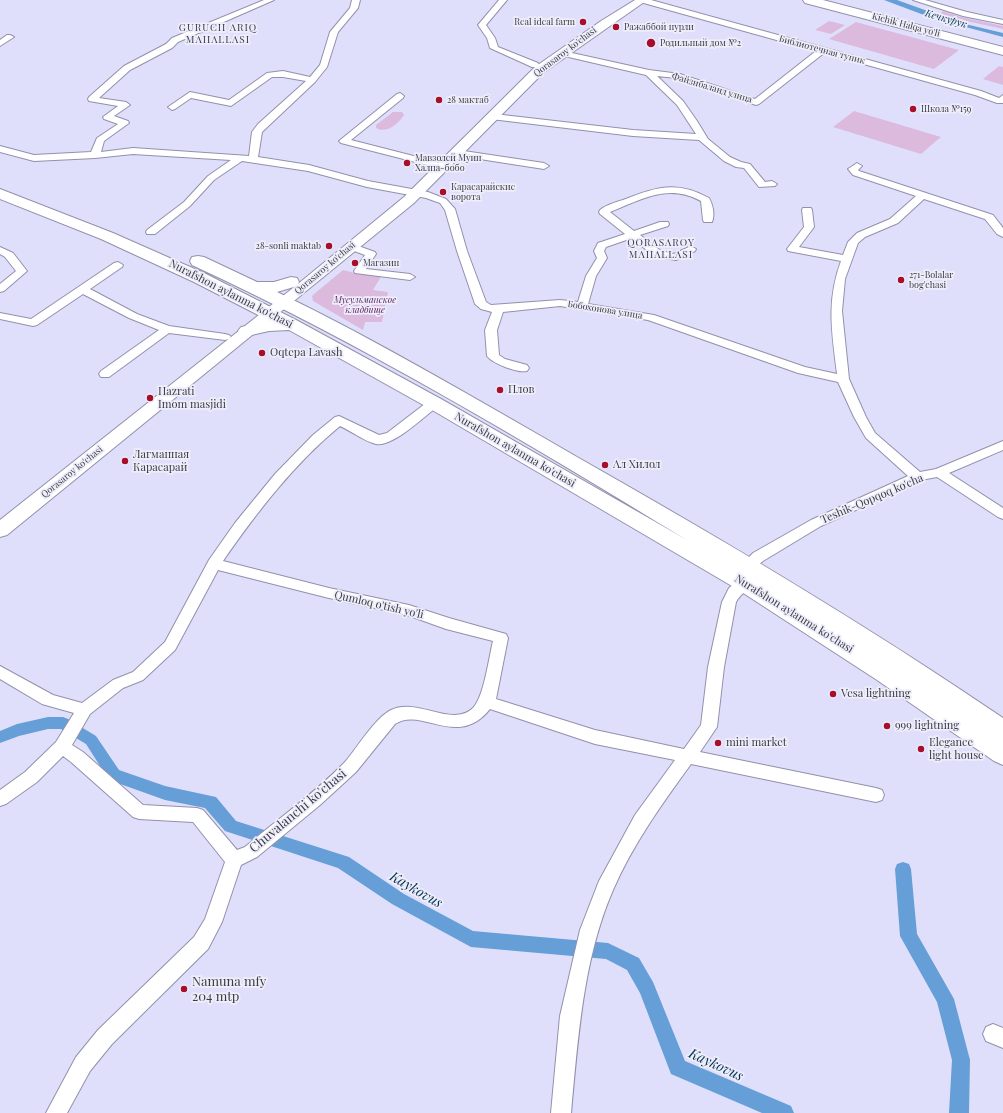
<!DOCTYPE html>
<meta charset="utf-8">
<style>
body{margin:0}
canvas{display:block;background:#dfdffc}
</style>
<canvas width="1003" height="1113"></canvas>
<script>
const ctx = document.querySelector('canvas').getContext('2d');
ctx.lineJoin = 'round';
function fillPath(path, color) {
  ctx.fillStyle = color;
  ctx.fill(path, 'evenodd');
}
function trace(path, color, width, dash) {
  ctx.strokeStyle = color;
  ctx.lineWidth = width;
  ctx.lineCap = dash ? 'butt' : 'round';
  ctx.setLineDash(dash || []);
  ctx.stroke(path);
}
function write(font, color, halo, rows, align = 'center') {
  ctx.font = font + ' "Playfair Display",serif';
  ctx.lineWidth = 3.5;
  ctx.setLineDash([]);
  ctx.textBaseline = 'middle';
  ctx.strokeStyle = halo;
  ctx.fillStyle = color;
  for (const [text, x, y, turn = 0] of rows) {
    ctx.save();
    ctx.translate(x, y);
    ctx.rotate((+turn || 0) * Math.PI / 180);
    ctx.textAlign = isNaN(turn) ? turn : align;
    if (halo) ctx.strokeText(text, 0, 0);
    ctx.fillText(text, 0, 0);
    ctx.restore();
  }
}
const green = new Path2D(`
 M943,11L961,17L1003,26V29L939,15Z
 M829,21L845,25L831,34L815,30Z
 M856,22L959,50L934,69L829,39Z
 M999,66L1003,67V85L983,79Z
 M854,111L941,137L921,154L833,127Z
 M393,112H402L404,115C398,124 387,134 376,128V125Z
 M343,270L359,274L360,272L382,275L373,290L388,292L382,322H365L363,330L313,301L312,296L314,294Z`);
const water = new Path2D(`
 M884,0H897L961,23L1003,33V37L932,18Z`);
const canal = new Path2D(`
 M48,717H63L68,719L96,736L119,770L165,786L216,797L236,821L349,857L404,894L473,931L608,943L639,958L653,982L685,1061L791,1106L794,1113H762L671,1074L640,993L627,970L606,959L471,947L392,904L338,868L225,831L205,808L165,800L109,780L86,744L61,729H48L19,736L0,743V731L17,724Z
 M903,862L909,864L911,869L917,934L954,999L970,1060L969,1113H949L952,1060L937,1002L900,936L895,869L897,864Z`);
const minor = new Path2D(`
 M264,0H274L178,42L172,48L130,70L99,98L126,102L130,105L114,116L128,121L129,123L104,141L101,152L133,148L249,156L252,132L258,124L306,81L283,77H272L231,106L191,98L175,109L172,110L168,107L190,92L229,100L267,73L283,71L310,77L320,65L330,32L350,8L352,0H360L358,8L338,32L327,67L315,82L262,132L258,157L309,165L368,181L428,192L446,199L455,209L467,251L486,302L491,305L560,300L578,302L586,276L597,258L594,251L598,243L625,234L600,214L599,212L600,210C606,205 616,202 623,200C655,187 677,180 709,198C713,205 715,215 712,222H704L703,220L701,201C668,183 642,199 610,212L634,231L660,222H668L669,224L668,226L640,235L661,251L674,254L691,246L696,249L695,251L676,260L658,257L654,256L632,238L606,247L604,251L607,258L596,276L588,304L654,315L805,367L837,374C832,332 826,302 841,261L788,251L787,249L804,227L802,210L803,208H811L812,210L814,227L799,247L843,255L848,242L857,233L890,219L916,196L853,175L848,169L857,163L862,166L858,170L859,171L993,215L1003,228V237L997,234L985,219L924,199L898,223L865,237L858,243L845,279L842,311L849,379L866,417L875,433L920,472L936,469L1003,441V450L949,473L1003,508V519L998,517L937,477L921,480L821,526L763,561L753,569L748,570L743,569L741,565L753,553L811,520L908,476L866,438L854,417L838,382L798,373L648,320L560,306L503,312L497,330L499,355L505,359L527,365L529,368L527,371C518,373 493,364 487,356L485,330L492,312L481,309L475,304L457,251L445,210L440,203L426,198L367,187L308,171L242,161L214,180L190,206L155,234H147L146,232L147,230L184,202L208,176L231,160L133,154L95,158L34,161L0,152V146L34,155L91,152L97,138L118,124L104,119L103,117L118,106L89,101L88,99L89,97L124,66L166,44L172,38Z
 M499,0H507L486,25L495,38L498,47L538,63L539,65L538,67H532L490,48L487,38L478,25Z
 M639,0H651L981,91L999,98L1003,95V103H997L975,95L824,53L759,104L756,105L676,78L657,76L683,101L697,121L708,139L730,157L741,162L750,164L765,182L772,181L777,184L775,186L759,187L744,168L736,167L724,161L699,140L633,136L491,119L490,117L494,114L633,130L696,134L677,105L646,75L560,55L559,53L563,51L649,70L680,74L755,99L816,51L640,2Z
 M913,0H925L967,12L1003,20V24L963,16Z
 M7,35H10L14,37L0,46V40Z
 M400,93L404,96L403,98L351,140L437,162L439,164L437,166H431L341,143L339,141L397,94Z
 M457,150L544,163L549,166L544,169L454,155L452,153L454,151Z
 M350,243L375,252L376,254L366,269L410,274L415,277L410,280L355,273L354,271L365,255L346,248L345,246Z
 M0,247L13,253L27,271L4,291L0,292V284L16,271L5,257L0,254Z
 M118,262L123,265L122,267L90,289L137,314L169,326L225,334L229,335L231,337L229,339L225,340L169,333L109,377H101L99,374L101,371L159,330L129,318L83,294L37,325L33,326L0,319V313L31,319L114,263Z
 M434,399L438,400L440,403L438,406C425,416 393,447 376,444C364,441 351,431 340,426C294,464 257,512 223,561L329,588L409,605L449,618L506,634L508,638L496,699L595,730L684,749L701,725L708,667L722,602L729,588L740,579L745,578L750,579L752,583C748,591 740,594 736,602L724,667L717,727L700,752L876,788L882,790L884,795L882,800L876,802L691,764C662,804 633,844 613,890C583,959 578,1038 571,1113H551L560,1016L580,930L599,881L635,815L675,760L595,744L490,709C457,750 422,706 395,724L356,772L320,805L257,857L241,865L222,922L208,949L112,1044L90,1071L67,1113H46L76,1057L98,1030L194,937L205,919L225,862L193,822L139,819L133,817L71,762L63,756L37,782L6,804L0,806V790L25,772L56,742L74,713L42,704L0,679V666L53,695L82,703L113,680L133,672L165,642L209,560L235,523L275,474L313,435L335,417L339,416L379,435L387,433L430,400ZM218,570L329,598L407,615L446,629L493,641C489,657 484,697 473,708C452,728 417,697 391,710C375,718 357,748 345,762C315,793 278,819 245,847L237,850L203,810L197,808L143,805L83,752L72,745L90,714L123,688L143,680L175,650Z
 M993,1024L1003,1028V1048L986,1041L983,1034L986,1027Z`);
const secondary = new Path2D(`
 M635,0H647L543,73L414,203L7,535L0,537V520L298,284L404,197L535,67L601,21Z`);
const primary = new Path2D(`
 M0,189L113,233L206,274L298,321L441,399L687,540C526,442 363,344 192,265L190,261L192,257L198,256L204,257L257,282H274L291,277L297,278L299,282L297,286L277,292C380,342 478,400 577,457C722,539 865,624 1003,718V765L994,761L877,680L737,589L427,407L289,330L269,331L247,336L241,335L238,331L241,327L270,321L194,282L101,239L0,199Z`);
const trunk = new Path2D(`
 M803,0H823L1003,47V55L805,3Z`);
const markers = [
 [583,22,4,"#a70e2b"],
 [616,27,4,"#a70e2b"],
 [651,43,5,"#a70e2b"],
 [439,100,4,"#a70e2b"],
 [913,109,4,"#a70e2b"],
 [407,163,4,"#a70e2b"],
 [443,192,4,"#a70e2b"],
 [329,246,4,"#a70e2b"],
 [355,263,4,"#a70e2b"],
 [901,280,4,"#a70e2b"],
 [262,353,4,"#a70e2b"],
 [500,390,4,"#a70e2b"],
 [150,398,4,"#a70e2b"],
 [125,461,4,"#a70e2b"],
 [605,465,4,"#a70e2b"],
 [833,694,4,"#a70e2b"],
 [887,726,4,"#a70e2b"],
 [718,743,4,"#a70e2b"],
 [921,749,4,"#a70e2b"],
 [184,989,4,"#a70e2b"]
];
const farPoinames = [
 ["Real ideal farm",575,22,"right"],
 ["Ражаббой нурли",624,27],
 ["Родильный дом №2",660,43],
 ["28 мактаб",447,100],
 ["Школа №159",921,109],
 ["Мавзолей Муин",415,158],
 ["Халпа-бобо",415,168],
 ["Карасарайские",451,187],
 ["ворота",451,197],
 ["28-sonli maktab",321,246,"right"],
 ["Магазин",363,263],
 ["271-Bolalar",909,275],
 ["bog'chasi",909,285]
];
const farStreetnames = [
 ["Kichik Halqa yo'li",906,25,15],
 ["Библиотечная тупик",822,50,15],
 ["Qorasaroy ko'chasi",565,52,-37],
 ["Файзибаланд улица",712,88,17],
 ["Qorasaroy ko'chasi",325,268,-40],
 ["Бобохонова улица",605,310,9],
 ["Qorasaroy ko'chasi",72,472,-39]
];
const farParknames = [
 ["Мусульманское",365,300],
 ["кладбище",365,310]
];
const farWaternames = [
 ["Кечкурук",946,19,16]
];
const farNeighbourhoodnames = [
 ["GURUCH ARIQ",218,28],
 ["MAHALLASI",218,40],
 ["QORASAROY",661,243],
 ["MAHALLASI",661,255]
];
const streetNames = [
 ["Nurafshon aylanma ko'chasi",231,294,27],
 ["Nurafshon aylanma ko'chasi",515,450,30],
 ["Teshik-Qopqoq ko'cha",872,499,-23],
 ["Qumloq o'tish yo'li",379,605,13],
 ["Nurafshon aylanma ko'chasi",794,614,32]
];
const poiNames = [
 ["Oqtepa Lavash",270,353],
 ["Плов",508,390],
 ["Hazrati",158,392],
 ["Imom masjidi",158,405],
 ["Лагманная",133,455],
 ["Карасарай",133,468],
 ["Ал Хилол",613,465],
 ["Vesa lightning",841,694],
 ["999 lightning",895,726],
 ["mini market",726,743],
 ["Elegance",929,743],
 ["light house",929,756]
];
const nearStreetnames = [
 ["Chuvalanchi ko'chasi",298,811,-40]
];
const nearPoinames = [
 ["Namuna mfy",192,982],
 ["204 mtp",192,997]
];
const nearWaternames = [
 ["Kaykovus",416,890,30],
 ["Kaykovus",716,1065,25]
];
fillPath(green, '#dcbade');
fillPath(water, '#669fd7');
fillPath(canal, '#669fd7');
trace(minor, '#9291ac', 2);
trace(secondary, '#9291ac', 2);
trace(primary, '#9291ac', 2);
trace(trunk, '#9291ac', 2);
fillPath(minor, '#fff');
fillPath(secondary, '#fff');
fillPath(primary, '#fff');
fillPath(trunk, '#fff');
for (const [x, y, r, color] of markers) {
  const dot = new Path2D();
  dot.arc(x, y, r, 0, 2 * Math.PI);
  ctx.fillStyle = color;
  ctx.fill(dot);
  trace(dot, '#eeeefa', 1.5);
}
write('9px', '#3a3a45', '#eeeefa', farPoinames, 'left');
write('9px', '#3a3a45', '#eeeefa', farStreetnames);
write('italic 9px', '#591860', '#eeeefa', farParknames);
write('italic 10px', '#043156', '#eeeefa', farWaternames);
ctx.letterSpacing = '1px';
write('10px', '#38364d', '#eeeefa', farNeighbourhoodnames);
ctx.letterSpacing = '0px';
write('11px', '#3a3a45', '#eeeefa', streetNames);
write('11px', '#3a3a45', '#eeeefa', poiNames, 'left');
write('13px', '#3a3a45', '#eeeefa', nearStreetnames);
write('13px', '#3a3a45', '#eeeefa', nearPoinames, 'left');
write('italic 14px', '#043156', '#eeeefa', nearWaternames);
</script>
